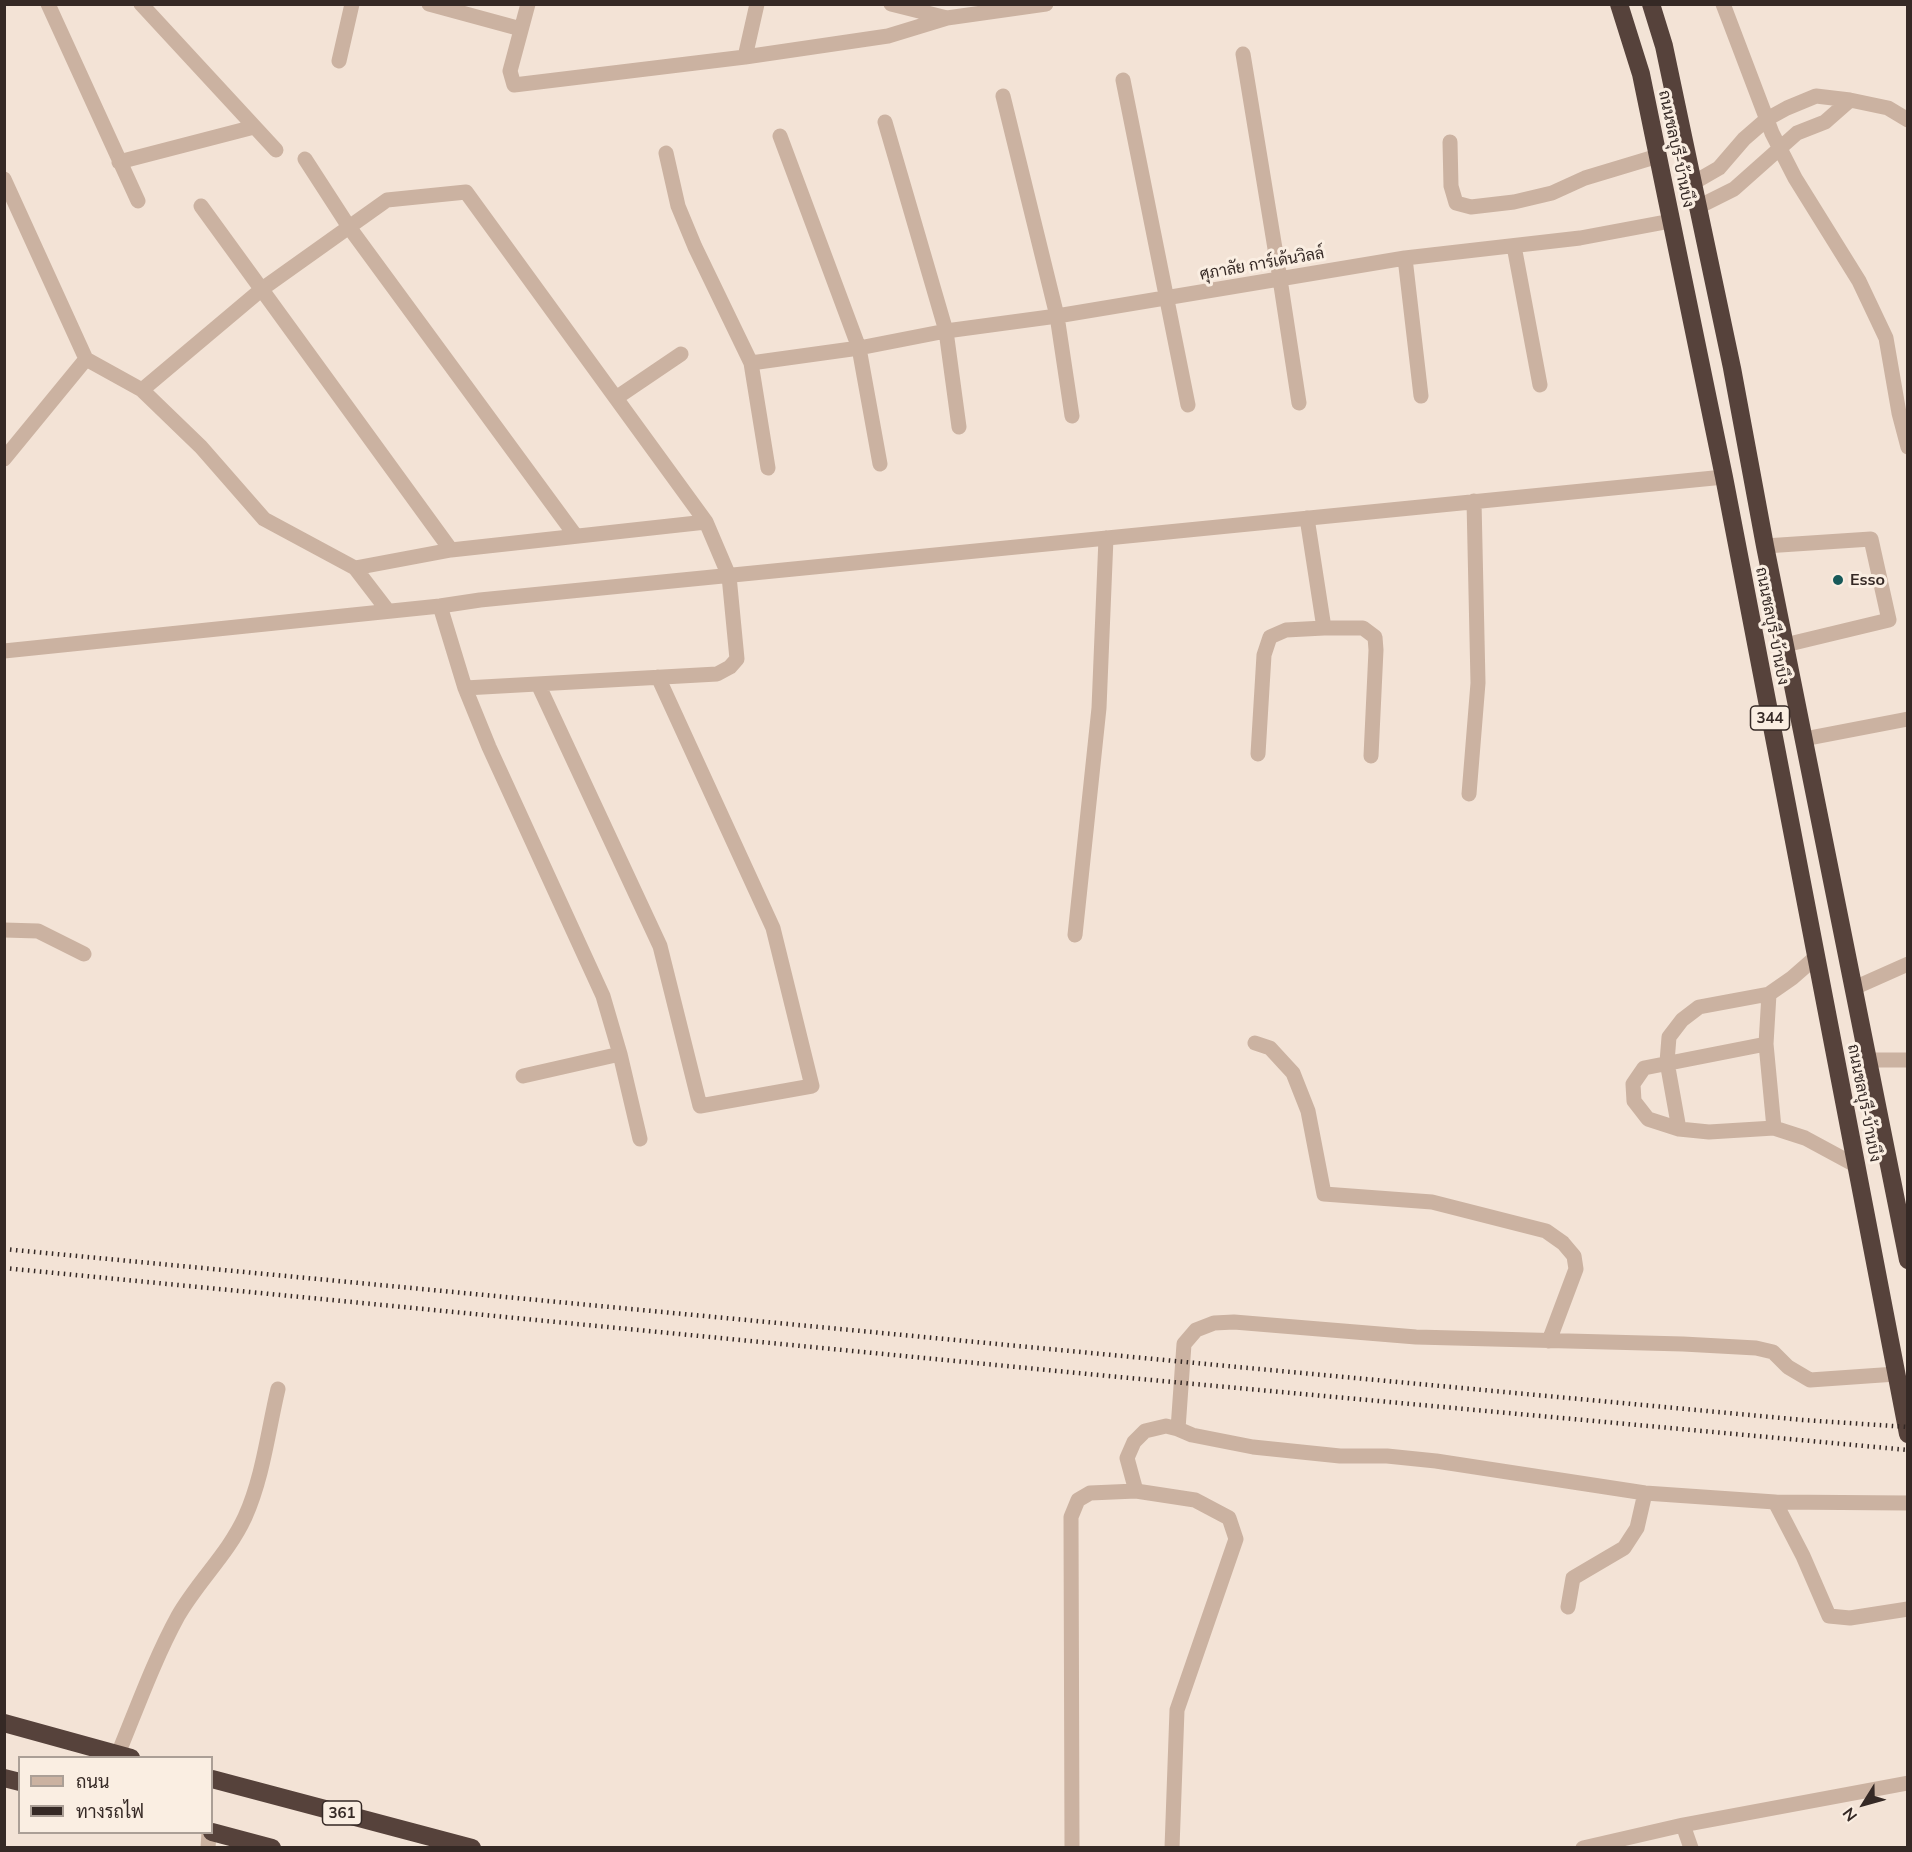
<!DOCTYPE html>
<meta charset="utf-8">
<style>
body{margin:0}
#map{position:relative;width:1912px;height:1852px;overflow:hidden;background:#f3e3d6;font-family:Mulish,Sarabun,sans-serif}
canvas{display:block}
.frame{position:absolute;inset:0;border:6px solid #352925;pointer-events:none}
.legend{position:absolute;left:18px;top:1756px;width:195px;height:78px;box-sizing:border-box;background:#faeee2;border:2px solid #ab9f96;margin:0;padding:8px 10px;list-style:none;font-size:18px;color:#352925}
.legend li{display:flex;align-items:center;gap:12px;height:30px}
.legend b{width:30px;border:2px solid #ab9f96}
.north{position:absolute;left:1834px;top:1774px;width:60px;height:60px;-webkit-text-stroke:4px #faeee2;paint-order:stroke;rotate:233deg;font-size:16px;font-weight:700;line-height:24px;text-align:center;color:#352925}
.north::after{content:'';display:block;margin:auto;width:21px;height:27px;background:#352925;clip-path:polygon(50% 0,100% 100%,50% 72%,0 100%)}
</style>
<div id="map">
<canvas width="1912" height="1852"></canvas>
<div class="frame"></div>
<ul class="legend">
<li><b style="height:8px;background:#cbb2a1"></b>ถนน</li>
<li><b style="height:8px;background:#352925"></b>ทางรถไฟ</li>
</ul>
<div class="north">N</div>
</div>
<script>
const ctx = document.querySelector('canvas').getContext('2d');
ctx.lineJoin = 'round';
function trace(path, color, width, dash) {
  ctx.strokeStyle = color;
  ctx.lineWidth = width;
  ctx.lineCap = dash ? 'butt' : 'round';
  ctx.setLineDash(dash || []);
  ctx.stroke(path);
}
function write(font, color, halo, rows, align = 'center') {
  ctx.font = font + ' Mulish,Sarabun,sans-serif';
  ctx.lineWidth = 6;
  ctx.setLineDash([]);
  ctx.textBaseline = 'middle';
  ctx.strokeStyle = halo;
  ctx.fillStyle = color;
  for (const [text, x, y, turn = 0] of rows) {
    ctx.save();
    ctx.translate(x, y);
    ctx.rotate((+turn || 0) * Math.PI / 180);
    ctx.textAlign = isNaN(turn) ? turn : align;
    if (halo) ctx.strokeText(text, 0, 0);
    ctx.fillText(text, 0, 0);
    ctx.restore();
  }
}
const minor = new Path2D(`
 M48,4L138,201
 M141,4L276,150
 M429,4L521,29
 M528,4L510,71L514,85L745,57L888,36L947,18
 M891,4L947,18L1046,4
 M1723,4L1772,133L1795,178L1859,281L1886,338L1899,413L1908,447
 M1243,54L1280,279L1299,403
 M745,57L757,4
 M339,61L352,4
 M1123,80L1188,405
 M1003,96L1057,316L1072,416
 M1850,100L1888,108L1908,120
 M885,122L946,331L959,427
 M780,136L859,348L880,464
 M1450,142L1451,186L1456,203L1471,207L1514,202L1552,193L1585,178L1658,156
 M666,153L678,206L695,247L751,363L768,468
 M305,159L349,227L575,535
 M119,162L254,127
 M4,179L86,359L142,390L201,447L264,519L355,568L388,611
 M1693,183L1719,168L1744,139L1767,119L1787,108L1816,96L1850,100L1825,122L1797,133L1734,189L1698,207
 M201,206L451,550
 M1514,246L1540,385
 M1405,258L1421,396
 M751,363L859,348L946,331L1057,316L1405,258L1580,238L1671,221
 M142,390L262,289L387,200L466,192L706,522L729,576L737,659L730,667L717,674L465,688
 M616,398L681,354
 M4,459L86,359
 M1765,546L1871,539L1889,620L1785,645
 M355,568L451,550L706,522
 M440,606L465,688L489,747L603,996L620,1054L640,1139
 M1324,628H1363L1375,637L1376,650L1371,756
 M4,651L440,606L480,600L1724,477
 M538,684L660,946L700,1106L812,1086L773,928L658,677
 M1804,739L1908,719
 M1258,754L1264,655L1270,637L1286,630L1324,628L1307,518
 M1469,794L1478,683L1474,501
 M4,930L38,931L84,954
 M1075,935L1099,708L1106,538
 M1854,988L1908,964
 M1769,994L1766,1044L1774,1128
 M1255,1043L1270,1048L1293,1073L1308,1111L1324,1194L1432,1202L1546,1231L1563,1243L1574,1256L1576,1269L1549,1341
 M1766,1044L1644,1068L1633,1084L1634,1101L1648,1119L1679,1129L1709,1132L1774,1128L1805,1138L1855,1165
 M1868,1060H1908
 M523,1076L620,1054
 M1679,1129L1667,1062L1669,1037L1682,1020L1699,1007L1769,994L1792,978L1816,957
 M1896,1374L1810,1380L1788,1367L1773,1352L1756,1348L1683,1344L1416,1337L1234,1322L1214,1323L1196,1330L1184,1344L1178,1429L1192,1435L1253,1447L1340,1456H1387L1436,1461L1645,1493L1775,1502L1803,1556L1829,1616L1850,1618L1908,1609
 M1775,1502L1908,1503
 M1568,1607L1573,1578L1624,1548L1637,1528L1645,1493
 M118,1754C137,1708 154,1660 178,1616C198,1581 228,1554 245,1517C263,1477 268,1431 278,1389
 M1683,1825L1691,1848
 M208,1848L209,1832
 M1072,1848L1071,1517L1078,1500L1090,1493L1136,1491
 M1172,1848L1177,1710L1236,1539L1229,1518L1195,1500L1136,1491L1127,1458L1134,1442L1145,1431L1166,1426L1178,1429
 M1583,1848L1683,1825L1908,1783`);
const highway = new Path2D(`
 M1619,4L1641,74L1724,477L1908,1434
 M1651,4L1664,46L1732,368L1765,546L1908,1260
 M4,1723L131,1758
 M4,1778L20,1782
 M212,1779L472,1848
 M212,1832L272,1848`);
const rail = new Path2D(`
 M4,1249L1227,1366L1803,1420L1908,1427
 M4,1268L1119,1377L1908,1450`);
const markers = [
 [1838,580,6,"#175959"]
];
const shields = [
 [1770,718,39],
 [342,1813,39]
];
const shieldNames = [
 ["344",1770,718],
 ["361",342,1813]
];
const streetNames = [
 ["ถนนชลบุรี-บ้านบึง",1676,149,78],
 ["ศุภาลัย การ์เด้นวิลล์",1262,264,-10],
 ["ถนนชลบุรี-บ้านบึง",1772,626,79],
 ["ถนนชลบุรี-บ้านบึง",1864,1103,79]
];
const poiNames = [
 ["Esso",1850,580]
];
trace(minor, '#cbb2a1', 15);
trace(highway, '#56423b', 18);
trace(rail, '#352925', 4.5, [1.5, 4.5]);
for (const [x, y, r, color] of markers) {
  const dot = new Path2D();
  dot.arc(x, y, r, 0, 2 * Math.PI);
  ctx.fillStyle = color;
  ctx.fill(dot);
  trace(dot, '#faeee2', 2);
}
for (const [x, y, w] of shields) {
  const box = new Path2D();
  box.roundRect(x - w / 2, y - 12, w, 24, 4.5);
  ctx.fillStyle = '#faeee2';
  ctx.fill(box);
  trace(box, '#352925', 1.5);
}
write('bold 15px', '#352925', null, shieldNames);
write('16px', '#352925', '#faeee2', streetNames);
write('bold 16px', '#352925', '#faeee2', poiNames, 'left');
</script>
